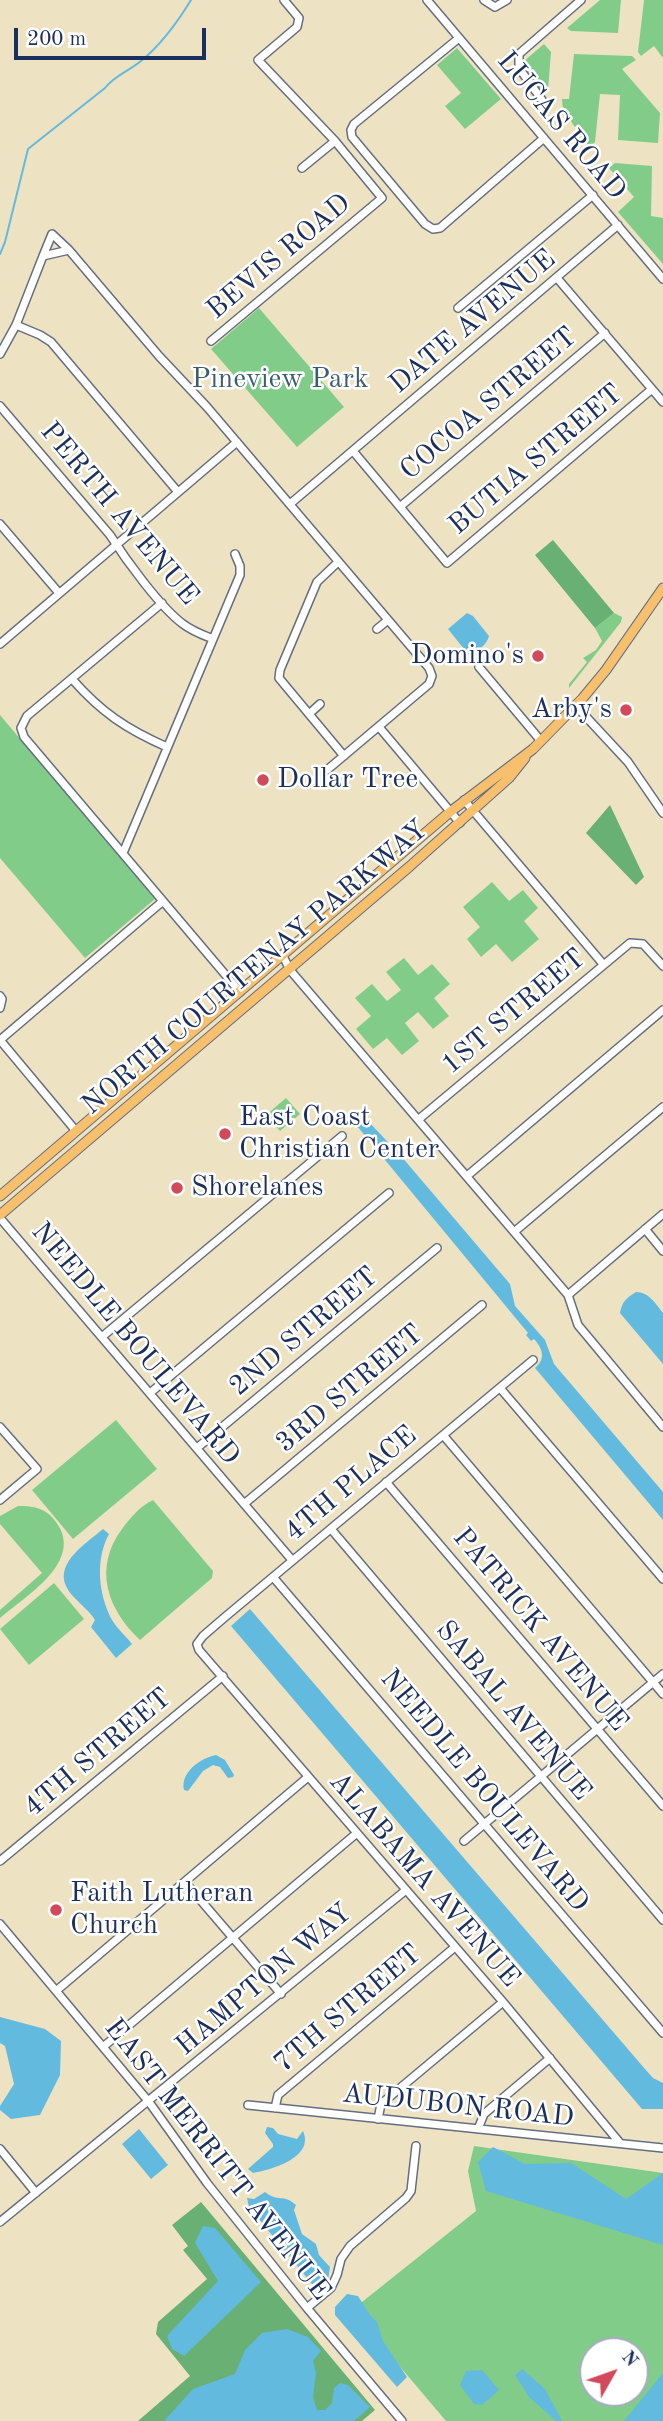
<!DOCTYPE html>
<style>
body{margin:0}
#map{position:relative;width:663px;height:2421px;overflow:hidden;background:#ede3c3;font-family:"Old Standard TT",serif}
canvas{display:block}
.north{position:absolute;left:579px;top:2337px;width:70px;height:70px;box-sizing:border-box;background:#fff;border:2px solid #a4acbf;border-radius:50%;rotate:50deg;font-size:19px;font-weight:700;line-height:28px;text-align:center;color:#1b2f5e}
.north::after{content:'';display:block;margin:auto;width:24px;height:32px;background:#d1495b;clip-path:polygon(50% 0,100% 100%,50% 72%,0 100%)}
.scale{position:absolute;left:14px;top:28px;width:192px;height:32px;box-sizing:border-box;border:4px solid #1b2f5e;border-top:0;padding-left:9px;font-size:21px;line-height:24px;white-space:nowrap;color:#1b2f5e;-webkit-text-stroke:5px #fff;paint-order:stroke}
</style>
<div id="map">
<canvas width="663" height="2421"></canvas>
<div class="north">N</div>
<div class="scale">200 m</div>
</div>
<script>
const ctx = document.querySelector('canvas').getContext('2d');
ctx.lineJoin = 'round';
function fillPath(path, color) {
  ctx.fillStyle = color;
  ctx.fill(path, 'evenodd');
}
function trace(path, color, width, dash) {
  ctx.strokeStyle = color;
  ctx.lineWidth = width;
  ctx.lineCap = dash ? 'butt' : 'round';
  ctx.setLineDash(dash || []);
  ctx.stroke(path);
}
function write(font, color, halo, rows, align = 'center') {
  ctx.font = font + ' "Old Standard TT",serif';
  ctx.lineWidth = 5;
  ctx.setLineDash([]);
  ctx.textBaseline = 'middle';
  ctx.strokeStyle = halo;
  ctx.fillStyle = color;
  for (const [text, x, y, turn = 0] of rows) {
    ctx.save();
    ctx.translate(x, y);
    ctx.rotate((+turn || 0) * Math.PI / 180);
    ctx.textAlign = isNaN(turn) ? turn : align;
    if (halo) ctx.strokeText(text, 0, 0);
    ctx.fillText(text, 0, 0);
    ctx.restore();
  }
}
const green = new Path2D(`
 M600,0H621L618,33L571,31L567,28Z
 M644,0H663V58L654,46L641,56L638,52Z
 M544,44L551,52L548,91L543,95L525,72L524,61Z
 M457,48L501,99L465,129L445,106L461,93L437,65Z
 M574,54L632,56L636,60L622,69L660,113L658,143L618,140L620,95L600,94L595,142L589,147L563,110L562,99H569Z
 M615,163L652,166L651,216L663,218V264L618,212L634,197L609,168Z
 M259,308L344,407L297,447L211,349Z
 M614,613L622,617L621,622L569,688V684L587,662L583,658L596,650L602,641L595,628Z
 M0,715L155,899L85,958L0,858Z
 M492,882L509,901L523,890L538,908L524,921L539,939L512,962L496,944L481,957L467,939L480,927L463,907Z
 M404,958L418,975L432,964L450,984L434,998L449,1016L433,1029L418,1012L405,1023L419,1041L402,1055L387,1038L373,1049L356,1029L371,1016L355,998L372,984L387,1001L401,990L386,972Z
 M286,1098L300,1114L280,1131L266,1115Z
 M116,1420L157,1469L73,1539L32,1490Z
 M153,1500L213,1571L212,1578L140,1640C107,1609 93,1568 122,1529C131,1517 139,1507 153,1500Z
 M18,1506C34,1506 46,1508 56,1522C85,1561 26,1596 0,1618V1610L42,1573L0,1524V1516Z
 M54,1583L84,1619L29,1665L0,1629Z
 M474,2146L663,2173V2421H446L352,2310L476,2211L468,2171ZM593,2351H635V2393H593Z`);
const forest = new Path2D(`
 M553,540L614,613L595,628L535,555Z
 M610,805L644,877L636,885L586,833Z
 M201,2202L375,2410L362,2421H138L190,2376L156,2334L158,2322L207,2279L183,2250L188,2246L172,2225Z`);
const water = new Path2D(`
 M467,613L473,616L489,636C487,645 476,653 468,654L448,629Z
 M366,1119L401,1156L510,1284L515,1306L545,1340L554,1364L663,1492V1520L535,1368C546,1359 543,1349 534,1339L531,1341L526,1335L528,1333L357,1126Z
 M636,1292C649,1292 656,1304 663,1313V1364L620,1313C622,1302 626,1298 636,1292Z
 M103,1529L109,1534C96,1558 98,1589 109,1614C113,1625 125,1635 132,1644L116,1658L91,1627L95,1620C88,1608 71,1598 66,1586C55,1562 88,1542 103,1529Z
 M250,1609L645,2069L653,2078L663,2083V2109H642L231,1626Z
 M216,1755L225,1760L234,1775L233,1777L228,1778L220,1767L213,1765L203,1771L188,1791L184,1790C180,1773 200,1758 216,1755Z
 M0,2017L45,2029L61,2041L60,2075L40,2115L11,2119L0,2110V2106L14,2084L5,2046L0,2043Z
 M267,2127L273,2128L278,2134L297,2139L303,2131C315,2158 270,2170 253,2173L248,2169L273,2147V2144L265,2133Z
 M139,2129L168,2165L151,2179L122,2144Z
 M493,2147L525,2164L571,2163L626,2199L663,2173V2245L486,2191L478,2162Z
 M265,2192C279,2203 283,2193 296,2205L294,2210L302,2234L316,2244L319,2255L330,2267L328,2280L325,2284H312L249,2207L247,2198L254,2199Z
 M203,2226L215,2228L261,2282L184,2356L172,2349L167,2336L218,2281L195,2243Z
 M347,2294L358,2296L370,2315L377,2322L383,2341L407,2377L397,2387L335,2315V2307Z
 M287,2329L308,2337L321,2351L313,2361L316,2373L313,2397L317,2410H325L332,2403L334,2388L340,2383L348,2385L370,2407L354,2421H164L193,2389L235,2374L245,2350L262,2333Z
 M522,2369L545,2389L562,2421H556L529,2397L515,2375Z
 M482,2370L499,2390L482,2405L474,2404L460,2385L466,2371Z
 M663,2373V2421H624Z`);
const stream = new Path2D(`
 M0,254L5,242L28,149L105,88C114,76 129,71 141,61C162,44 177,23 191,0`);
const minor = new Path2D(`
 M427,0L663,279
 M484,0L495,7L507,0
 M459,38L354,124L351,130L352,137L425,224L433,229L440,228L544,138
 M542,100L519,68V54L581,0
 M302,168L335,141
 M43,256L52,234L69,250
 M557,278L663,402
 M458,308L593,195
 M16,325L40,335L51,342L178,492
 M211,341L382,198L335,141L258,60L297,27L299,18L284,0
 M0,354L16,325L43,256L69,250L159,356L207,407L429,668L432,676L429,684L327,770
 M0,406L110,535C126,560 160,607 183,624C192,631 203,635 213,639
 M353,451L447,563L652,389
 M290,504L618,225
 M401,506L605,333
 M0,524L59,593
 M338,562L317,582L280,670L279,678L344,756
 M162,603L27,716L21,728L24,737L240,992
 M377,629L388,620
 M0,644L237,442
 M479,667L541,741
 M72,679C101,712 126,729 167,747
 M576,706L628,762L663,813
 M309,714L320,704
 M379,727L460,823
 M464,800L603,964
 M123,853L240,575V566L235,554
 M283,956L290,970L568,1295L578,1325L663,1427
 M0,996L2,999L0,1008
 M0,1040L163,901
 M0,1040L76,1131
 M419,1119L630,943L643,944L663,966
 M467,1176L663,1010
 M0,1218L292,1560
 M645,1229L663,1251
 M514,1232L663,1107
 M568,1295L663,1214
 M103,1336L342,1136
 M533,1360L225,1617L203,1636L197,1644L199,1650L503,2002L620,2143
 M500,1388L663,1579
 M150,1393L389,1193
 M0,1427L37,1469L0,1500
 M443,1435L663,1694
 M197,1448L437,1248
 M386,1482L663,1806
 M244,1504L482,1305
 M331,1529L663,1920
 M273,1577L663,2033
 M464,1841L663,1674
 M0,1861L223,1676
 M185,1882L281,1994
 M0,1924L149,2102L207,2183L307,2308L402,2421
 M56,1991L308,1777
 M103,2047L357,1833
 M248,2105L663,2148
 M275,2108L278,2095L455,1947
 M378,2119L381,2104L503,2002
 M478,2129L484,2114L550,2058
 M0,2149L36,2193
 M0,2222L406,1890
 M307,2308L331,2288L337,2275L341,2259L350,2246L406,2198L411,2191L416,2146`);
const major = new Path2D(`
 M0,1196L450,812L533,749L582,699L606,670L663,588
 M0,1215L409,867L509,778L525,758`);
const markers = [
 [538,656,7,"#d1495b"],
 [626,710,7,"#d1495b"],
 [263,780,7,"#d1495b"],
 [225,1134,7,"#d1495b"],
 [177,1188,7,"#d1495b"],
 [56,1910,7,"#d1495b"]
];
const streetNames = [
 ["LUCAS ROAD",561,126,50],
 ["BEVIS ROAD",279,257,-40],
 ["DATE AVENUE",473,322,-40],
 ["COCOA STREET",489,404,-40],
 ["BUTIA STREET",536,460,-40],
 ["PERTH AVENUE",119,514,50],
 ["NORTH COURTENAY PARKWAY",255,968,-40],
 ["1ST STREET",514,1012,-40],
 ["2ND STREET",304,1332,-40],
 ["NEEDLE BOULEVARD",135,1344,50],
 ["3RD STREET",350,1389,-40],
 ["4TH PLACE",351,1484,-40],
 ["PATRICK AVENUE",540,1630,50],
 ["SABAL AVENUE",513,1711,50],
 ["4TH STREET",98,1753,-40],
 ["NEEDLE BOULEVARD",484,1791,50],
 ["ALABAMA AVENUE",424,1880,49],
 ["HAMPTON WAY",264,1980,-40],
 ["7TH STREET",348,2009,-40],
 ["AUDUBON ROAD",458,2106,6],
 ["EAST MERRITT AVENUE",217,2160,52]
];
const parkNames = [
 ["Pineview Park",280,380]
];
const poiNames = [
 ["Domino's",524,656,"right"],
 ["Arby's",612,710,"right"],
 ["Dollar Tree",277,780],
 ["East Coast",239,1118],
 ["Christian Center",239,1150],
 ["Shorelanes",191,1188],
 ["Faith Lutheran",70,1894],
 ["Church",70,1926]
];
fillPath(green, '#82cc89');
fillPath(forest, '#69b075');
fillPath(water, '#62badf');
trace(stream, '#62badf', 2);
trace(minor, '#646e81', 10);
trace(major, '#646e81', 11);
trace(minor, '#fff', 7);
trace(major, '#f8bf6c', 9);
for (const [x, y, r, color] of markers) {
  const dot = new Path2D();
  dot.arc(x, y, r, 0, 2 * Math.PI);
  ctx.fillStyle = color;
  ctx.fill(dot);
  trace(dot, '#fff', 2.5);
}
write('28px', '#1b2f5e', '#fff', streetNames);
write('28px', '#3a5e6b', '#fff', parkNames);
write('28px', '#1b2f5e', '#fff', poiNames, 'left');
</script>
